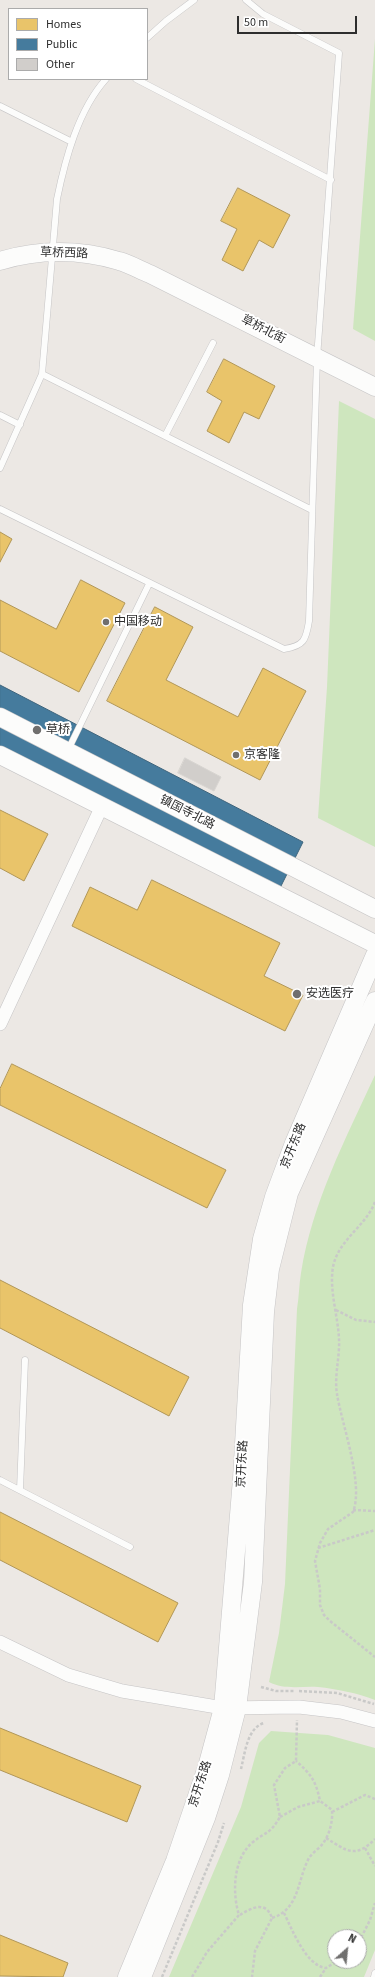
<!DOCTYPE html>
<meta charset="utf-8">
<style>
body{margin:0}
#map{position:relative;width:375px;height:1977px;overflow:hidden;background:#ece8e4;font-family:"Source Sans 3",sans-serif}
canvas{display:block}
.legend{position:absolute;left:8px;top:8px;width:140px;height:72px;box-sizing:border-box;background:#fff;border:1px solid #ababab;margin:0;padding:5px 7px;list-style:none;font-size:12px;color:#2e2e2e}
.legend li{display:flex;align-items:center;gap:8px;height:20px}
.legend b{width:20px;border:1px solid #ababab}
.north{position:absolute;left:327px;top:1929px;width:40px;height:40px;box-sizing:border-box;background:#fff;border:1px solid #ababab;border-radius:50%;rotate:27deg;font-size:11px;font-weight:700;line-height:16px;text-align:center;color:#2e2e2e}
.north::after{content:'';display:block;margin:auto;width:14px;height:18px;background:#706f6e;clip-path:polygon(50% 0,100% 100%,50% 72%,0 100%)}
.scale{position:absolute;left:237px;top:16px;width:120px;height:18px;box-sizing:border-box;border:2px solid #2e2e2e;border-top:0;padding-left:5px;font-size:12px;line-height:14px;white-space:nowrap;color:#2e2e2e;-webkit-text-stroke:3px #fff;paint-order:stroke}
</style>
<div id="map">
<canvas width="375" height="1977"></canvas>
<ul class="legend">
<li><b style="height:11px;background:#e9c46a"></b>Homes</li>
<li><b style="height:11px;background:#457b9d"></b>Public</li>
<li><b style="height:11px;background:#d1cecb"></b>Other</li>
</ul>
<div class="north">N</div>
<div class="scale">50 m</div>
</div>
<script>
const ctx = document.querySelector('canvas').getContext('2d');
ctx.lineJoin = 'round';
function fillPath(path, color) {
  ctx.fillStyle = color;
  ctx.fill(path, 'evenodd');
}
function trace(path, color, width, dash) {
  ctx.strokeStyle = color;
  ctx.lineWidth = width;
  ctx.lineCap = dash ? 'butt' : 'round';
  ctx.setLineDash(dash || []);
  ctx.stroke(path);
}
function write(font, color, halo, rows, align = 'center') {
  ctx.font = font + ' "Source Sans 3","Noto Sans SC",sans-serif';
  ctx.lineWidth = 4;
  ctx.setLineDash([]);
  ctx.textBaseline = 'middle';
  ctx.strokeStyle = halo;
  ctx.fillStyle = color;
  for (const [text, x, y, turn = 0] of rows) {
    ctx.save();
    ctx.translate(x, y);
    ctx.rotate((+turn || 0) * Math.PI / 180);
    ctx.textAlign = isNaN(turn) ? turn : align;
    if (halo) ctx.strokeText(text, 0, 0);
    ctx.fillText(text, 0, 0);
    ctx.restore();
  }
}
const green = new Path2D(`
 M375,39V341L353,329Z
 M339,401L375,419V847L318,818L327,687Z
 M375,1075V1700C357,1693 337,1689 318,1687C301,1686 284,1690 269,1682L279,1633L285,1584L297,1309C299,1297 299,1285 301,1273C312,1203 346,1138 375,1075Z
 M271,1731L328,1735L375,1748V1950L364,1977H169L241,1807L259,1743ZM335,1937H359V1961H335Z`);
const homes = new Path2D(`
 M238,188L290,215L273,248L259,240L243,271L222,260L237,229L221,221Z
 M224,359L275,386L259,419L244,412L229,443L207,431L222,401L207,392Z
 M0,532L12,539L0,562Z
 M81,580L125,603L79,692L0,651V600L56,629Z
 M155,607L193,627L166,680L238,717L263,668L306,691L260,780L107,701Z
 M0,810L48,834L24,881L0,868Z
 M152,880L280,943L264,976L303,995L285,1031L72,926L90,887L137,910Z
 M12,1064L226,1170L207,1208L0,1105V1089Z
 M0,1280L189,1377L169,1416L0,1328Z
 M0,1512L178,1603L158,1642L0,1560Z
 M0,1728L141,1786L127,1822L0,1770Z
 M0,1935L68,1963L63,1977L0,1976Z`);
const public = new Path2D(`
 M0,685L303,842L279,890L0,746Z`);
const building = new Path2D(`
 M185,758L221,777L214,791L178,773Z`);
const path = new Path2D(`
 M375,1202C366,1226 338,1240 333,1267C329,1290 338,1316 339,1339C340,1357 334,1376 337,1394C342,1425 364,1484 353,1512L328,1529L320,1543L315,1561L320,1589V1605L324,1615L330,1621L375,1657
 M336,1310L356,1320L375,1322
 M353,1510L375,1511
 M318,1548L375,1530
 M261,1687L276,1691H294
 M299,1691L337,1693L374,1704
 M241,1769C245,1753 247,1728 264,1723
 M332,1812L365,1795L375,1799
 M280,1817L298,1807L320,1801C316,1781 311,1774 296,1761
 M326,1838C347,1851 355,1859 375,1839
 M365,1848L375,1866
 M284,1913C292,1929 306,1966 326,1968L337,1961
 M240,1915C251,1908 266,1900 272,1918L255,1951L252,1977
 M272,1918C300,1909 297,1880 309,1858C313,1852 320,1848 324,1842C330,1833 333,1820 332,1810L320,1801
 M359,1942L370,1920L375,1903
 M162,1977L218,1842L224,1823
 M192,1977L207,1952L239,1915C232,1893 233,1858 253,1842C267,1831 270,1834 280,1817L274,1785L285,1768L296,1761L297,1720
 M320,1977L326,1968`);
const lane = new Path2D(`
 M147,38L166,21L194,0
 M136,79L331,180
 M0,106L72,142
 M42,374L312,510
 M0,415L20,425
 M165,436L213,343
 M0,468L42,374L57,199C65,160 78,110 106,79
 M0,509L284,649C304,646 306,640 309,621L317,358L339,53L263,14L246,0
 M68,750L149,584
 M0,1480L130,1547
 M20,1490L25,1360
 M374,1977L375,1973`);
const street = new Path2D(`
 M0,1024L101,808
 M0,1642L68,1675L122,1691L223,1708L299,1707L341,1712L375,1721`);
const secondary = new Path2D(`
 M0,261C38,249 80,249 119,261C130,264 140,270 150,274L375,387
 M0,717L375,909
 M0,755L375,944
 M127,1977L175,1861L207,1767L223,1708L242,1479L252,1305L262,1239L274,1197L294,1143L375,955
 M142,1977L206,1818L220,1775L237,1708L253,1582L265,1312L270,1269L289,1193L375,1001`);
const markers = [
 [106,622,4,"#706f6e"],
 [37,730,5,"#706f6e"],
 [236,755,4,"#706f6e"],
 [297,994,5,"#706f6e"]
];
const streetNames = [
 ["草桥西路",64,254,2],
 ["草桥北街",263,330,27],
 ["镇国寺北路",187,813,27],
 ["京开东路",294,1146,-68],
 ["京开东路",243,1464,-87],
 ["京开东路",201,1784,-72]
];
const poiNames = [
 ["中国移动",114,622],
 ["草桥",46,730],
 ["京客隆",244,755],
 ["安选医疗",306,994]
];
fillPath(green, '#cee6be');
fillPath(homes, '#e9c46a');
trace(homes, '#b19758', 1);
fillPath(public, '#457b9d');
trace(public, '#3e647c', 1);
fillPath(building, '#d1cecb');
trace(building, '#d7d4d0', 1);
trace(lane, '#c5c4c5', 7);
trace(street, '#c5c4c5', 14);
trace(secondary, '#c5c4c5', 19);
trace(path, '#c9c9c8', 2.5, [3, 2]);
trace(lane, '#fcfcfb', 6);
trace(street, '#fcfcfb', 13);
trace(secondary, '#fcfcfb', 18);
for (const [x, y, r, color] of markers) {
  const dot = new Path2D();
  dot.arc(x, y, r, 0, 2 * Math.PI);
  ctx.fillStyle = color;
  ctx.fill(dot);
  trace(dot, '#fff', 1.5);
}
write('12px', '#2e2e2e', '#fff', streetNames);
write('12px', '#2e2e2e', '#fff', poiNames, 'left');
</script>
